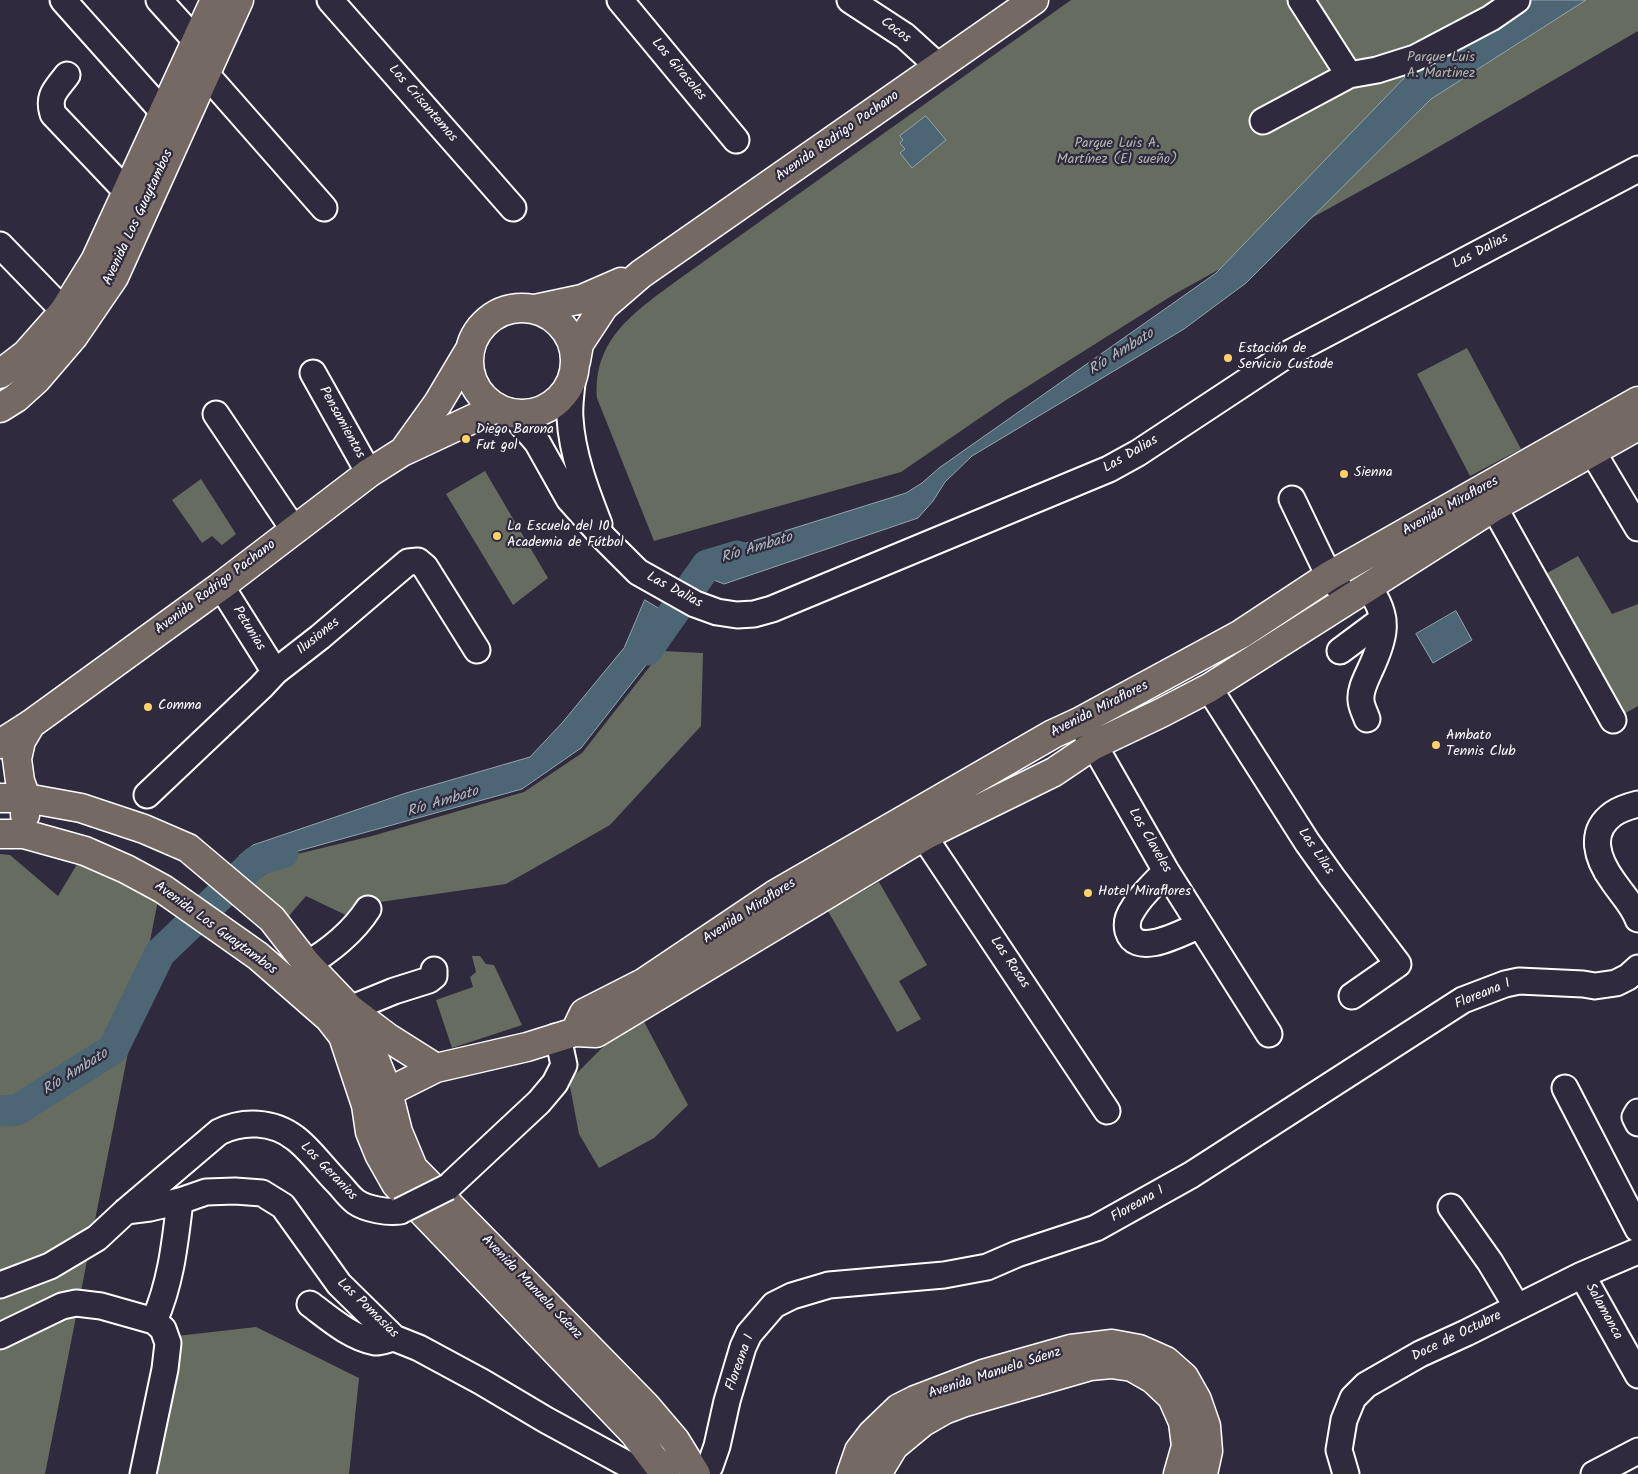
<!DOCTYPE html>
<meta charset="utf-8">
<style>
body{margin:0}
canvas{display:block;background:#2f2a3d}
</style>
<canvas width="1638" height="1474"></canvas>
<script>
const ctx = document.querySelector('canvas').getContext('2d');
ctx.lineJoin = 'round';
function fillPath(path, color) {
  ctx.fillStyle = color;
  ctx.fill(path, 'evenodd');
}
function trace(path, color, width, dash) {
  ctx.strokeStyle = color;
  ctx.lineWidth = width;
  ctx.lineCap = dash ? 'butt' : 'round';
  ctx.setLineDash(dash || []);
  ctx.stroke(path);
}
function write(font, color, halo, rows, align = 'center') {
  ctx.font = font + ' Kalam,sans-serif';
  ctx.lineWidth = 4.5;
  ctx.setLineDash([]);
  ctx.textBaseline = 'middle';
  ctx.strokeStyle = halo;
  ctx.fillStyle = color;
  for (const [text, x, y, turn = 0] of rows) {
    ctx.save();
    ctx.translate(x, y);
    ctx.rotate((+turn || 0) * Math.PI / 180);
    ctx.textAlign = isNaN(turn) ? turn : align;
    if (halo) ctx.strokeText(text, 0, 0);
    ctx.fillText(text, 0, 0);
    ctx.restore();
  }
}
const green = new Path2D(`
 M1071,0H1638V31L1416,160L1173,295L1006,400L901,472L654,541L597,398C593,340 633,313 675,282Z
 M1467,348L1521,449L1470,476L1417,374Z
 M485,471L548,578L513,605L446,494Z
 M201,479L236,534L222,545L212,536L202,543L172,500Z
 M1578,556L1612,614L1638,604V706L1608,723L1531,582Z
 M662,651L703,653L701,726L610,825L506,884L373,903L350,917L306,896L281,925L247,887L293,855L372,836L524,792L582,753Z
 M85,851L161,885L45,1474H0V854L10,855L58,896Z
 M879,882L927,965L899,981L921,1019L897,1032L828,911Z
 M472,956H480L486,964L494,965L522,1025L452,1048L436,1000L473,987L470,977L476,972Z
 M641,1016L688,1105L654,1138L599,1168L579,1134L569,1081L624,1026Z
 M256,1327L359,1378L349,1474H146L177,1336Z`);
const water = new Path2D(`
 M1521,0H1586L1431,99L1246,283L1184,329L972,456L945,482L933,501L918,518L724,584L691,571L705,556L906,493L922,483L939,468L1216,273L1407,75Z
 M926,116L946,140L912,168L900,153L905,149L900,143L903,140L900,136Z
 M645,600L675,618L657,651L581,748L522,789L291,853L250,878L239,856L253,845L406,793L530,757L562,723L624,648Z
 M1456,611L1472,640L1433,663L1416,634Z`);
const river = new Path2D(`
 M647,650L707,565L737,556
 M0,1111L17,1110L113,1049L160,953L256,861L283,853`);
const minor = new Path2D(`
 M63,0L163,112
 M159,0L196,41
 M330,0L513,208
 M620,0L736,140
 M850,0L905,36L938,66
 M1301,0L1349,75L1377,70L1415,58L1491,18L1517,0
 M206,74L324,208
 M67,75C57,89 47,95 53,114L127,192
 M1263,121L1349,75
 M0,245L64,311
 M313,373L369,473
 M572,383C571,394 569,406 570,418C572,454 586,491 599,524
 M216,414L294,530
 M513,414L537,442L569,499L604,538L638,572L695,604L717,612L737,615L754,614L772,609L1109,469L1138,453L1288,354L1638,169
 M1582,434L1638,528
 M1292,499L1329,576L1348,598
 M1494,507L1613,720
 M221,586L275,672
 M1340,651L1383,619
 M1209,688L1307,842L1332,877L1398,964L1352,996
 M1367,719C1365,713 1361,706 1361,700C1360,690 1366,679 1370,670C1385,638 1391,617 1368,587
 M1083,728L1094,745L1166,871L1269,1034
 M147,795L261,687L275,672L320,637L408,562L418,561L425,567L477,650
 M1638,804C1630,806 1620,809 1613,814C1588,832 1597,859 1613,881C1621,893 1633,905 1638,919
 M913,820L1107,1111
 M1166,871C1155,883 1141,895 1133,909C1128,916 1126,923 1128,931C1136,959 1183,932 1200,925
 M307,964C330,951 354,931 368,909
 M350,1009L394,991L429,980L434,976V970
 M1565,1088L1638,1229
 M1638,1112L1635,1117L1638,1123
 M448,1187L539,1102L555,1083L564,1065L561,1051L555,1037
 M1451,1207L1490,1262L1517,1307
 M126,1211L150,1208L180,1201L206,1192L235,1191L262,1193L283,1206L339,1284L394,1338L419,1348L482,1382L546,1420L645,1474
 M1582,1275L1638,1375
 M0,1285L50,1266L97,1238L126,1211L219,1132C243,1120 273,1121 295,1138C308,1147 325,1170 337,1182C343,1188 349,1197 356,1202C366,1209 388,1213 400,1211
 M310,1304C330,1319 350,1337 375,1342C380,1343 388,1339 394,1338
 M154,1321C171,1283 175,1243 180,1201
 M0,1336L62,1306L76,1303L101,1306L154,1321L163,1329L168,1343L165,1369L143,1474
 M704,1474L710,1466L717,1446L727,1401L743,1347L749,1334L774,1305L792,1296L829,1285L944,1275L987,1267L1017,1254L1096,1228L1191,1175L1463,1000L1505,984L1519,981L1583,984L1595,986L1616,983L1628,977L1638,968
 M1346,1474L1339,1450L1344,1420L1353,1398L1366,1385L1420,1354L1466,1333L1582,1275L1638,1251
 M1594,1474L1638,1451`);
const major = new Path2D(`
 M469 361a53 53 0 1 1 106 0a53 53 0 1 1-106 0Z
 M535,309L582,299L621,282
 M576,361L579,344L604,306L641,274L1034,0
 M0,374L26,354L64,311L95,261L215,0
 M0,408L16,398L37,379L73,337L114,277L239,0
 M405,449L438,403L469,351
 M0,744L31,724L221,586L369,473L402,452L496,408
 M0,798H26L81,808L144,829L188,848L272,919L307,964L350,1009L387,1037L436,1068
 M25,815L26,798L20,781L17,759L21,741L31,724
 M0,834H24L85,851L126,869L163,889L258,956L329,1018L343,1036L366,1105L370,1132L379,1154L396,1184L634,1433L665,1474
 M357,1015L388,1092L398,1132L413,1168L646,1406L675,1440L696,1474
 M575,1032L584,1013L643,983L774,895L1053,734L1079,722L1241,634L1329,576L1638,401
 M366,1105L388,1092L436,1068L527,1047L575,1032L596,1033L924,836L1054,772L1094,745L1161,713L1209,688L1494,507L1638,426
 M851,1474L859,1451L872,1434L899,1408L915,1400L983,1374L1071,1349L1112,1344L1139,1349L1166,1361L1184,1377L1197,1400L1206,1426L1208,1451L1203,1474
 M877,1474L894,1446L923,1422L944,1410L965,1402L1090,1366L1111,1364L1132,1367L1153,1379L1172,1397L1183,1422L1186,1446L1178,1474`);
const minorBridge = new Path2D(`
 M400,1211L448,1187`);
const markers = [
 [1228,358,5,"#ffd166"],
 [466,439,5,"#ffd166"],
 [1344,474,5,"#ffd166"],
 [497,536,5,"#ffd166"],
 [148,707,5,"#ffd166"],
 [1436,745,5,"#ffd166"],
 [1088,893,5,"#ffd166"]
];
const streetNames = [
 ["Cocos",895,31,36],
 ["Los Girasoles",678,70,50],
 ["Los Crisantemos",422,104,49],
 ["Avenida Rodrigo Pachano",838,137,-35],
 ["Avenida Los Guaytambos",139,218,-65],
 ["Las Dalias",1481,252,-28],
 ["Pensamientos",341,423,61],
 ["Las Dalias",1131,455,-30],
 ["Avenida Miraflores",1451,507,-29],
 ["Avenida Rodrigo Pachano",216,588,-37],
 ["Las Dalias",674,591,28],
 ["Petunias",248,629,58],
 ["Ilusiones",319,637,-39],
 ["Avenida Miraflores",1100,710,-27],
 ["Los Claveles",1149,841,60],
 ["Las Lilas",1315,852,56],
 ["Avenida Miraflores",750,912,-33],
 ["Avenida Los Guaytambos",215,929,36],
 ["Las Rosas",1009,963,56],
 ["Floreana I",1483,995,-22],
 ["Los Geranios",328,1172,46],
 ["Floreana I",1138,1205,-30],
 ["Avenida Manuela Sáenz",531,1288,46],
 ["Las Pomasias",367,1309,44],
 ["Salamanca",1603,1312,61],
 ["Doce de Octubre",1457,1337,-26],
 ["Floreana I",741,1363,-70],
 ["Avenida Manuela Sáenz",995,1374,-18]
];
const parkNames = [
 ["Parque Luis",1441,59],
 ["A. Martinez",1441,75],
 ["Parque Luis A.",1117,145],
 ["Martínez (El sueño)",1117,161]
];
const poiNames = [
 ["Estación de",1238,350],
 ["Servicio Custode",1238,366],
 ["Diego Barona",476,431],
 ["Fut gol",476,447],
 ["Sienna",1354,474],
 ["La Escuela del 10",507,528],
 ["Academia de Fútbol",507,544],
 ["Comma",158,707],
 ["Ambato",1446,737],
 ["Tennis Club",1446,753],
 ["Hotel Miraflores",1098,893]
];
const waterNames = [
 ["Río Ambato",1122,353,-32],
 ["Río Ambato",757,549,-17],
 ["Río Ambato",443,803,-17],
 ["Río Ambato",76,1073,-32]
];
fillPath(green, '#666c5f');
fillPath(water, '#4c6675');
trace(water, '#94a3ac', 1);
trace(river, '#4c6675', 31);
trace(minor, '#fff', 29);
trace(major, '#fff', 31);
trace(minor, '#2f2a3d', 25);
trace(major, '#756964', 28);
trace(minorBridge, '#fff', 29, []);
trace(minorBridge, '#2f2a3d', 25);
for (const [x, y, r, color] of markers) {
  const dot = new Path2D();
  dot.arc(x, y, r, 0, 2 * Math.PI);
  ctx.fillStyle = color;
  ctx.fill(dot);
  trace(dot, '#2f2a3d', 2);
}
write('14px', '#fff', '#2f2a3d', streetNames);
write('14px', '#b2b6af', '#2f2a3d', parkNames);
write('14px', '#fff', '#2f2a3d', poiNames, 'left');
write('italic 15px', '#aebac1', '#2f2a3d', waterNames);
</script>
